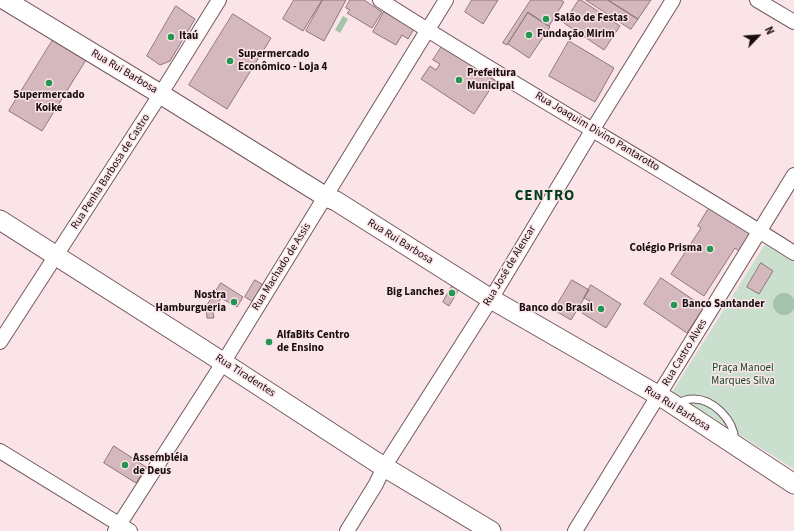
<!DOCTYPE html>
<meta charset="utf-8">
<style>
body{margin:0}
#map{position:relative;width:794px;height:531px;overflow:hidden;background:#fbe4e8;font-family:"Source Sans 3",sans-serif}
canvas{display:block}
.north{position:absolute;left:738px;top:16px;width:40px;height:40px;-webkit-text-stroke:3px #fbe4e8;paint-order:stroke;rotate:65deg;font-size:11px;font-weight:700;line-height:16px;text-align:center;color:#170d0f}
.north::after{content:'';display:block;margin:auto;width:14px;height:18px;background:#170d0f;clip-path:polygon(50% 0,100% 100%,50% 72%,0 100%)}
</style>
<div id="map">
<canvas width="794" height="531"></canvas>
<div class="north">N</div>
</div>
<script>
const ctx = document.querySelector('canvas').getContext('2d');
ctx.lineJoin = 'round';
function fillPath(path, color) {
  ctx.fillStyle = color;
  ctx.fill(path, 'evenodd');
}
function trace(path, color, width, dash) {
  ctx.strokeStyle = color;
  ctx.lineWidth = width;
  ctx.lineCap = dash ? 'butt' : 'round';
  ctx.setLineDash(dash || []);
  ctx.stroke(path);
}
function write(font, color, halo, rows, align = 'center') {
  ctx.font = font + ' "Source Sans 3",sans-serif';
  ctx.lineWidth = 3;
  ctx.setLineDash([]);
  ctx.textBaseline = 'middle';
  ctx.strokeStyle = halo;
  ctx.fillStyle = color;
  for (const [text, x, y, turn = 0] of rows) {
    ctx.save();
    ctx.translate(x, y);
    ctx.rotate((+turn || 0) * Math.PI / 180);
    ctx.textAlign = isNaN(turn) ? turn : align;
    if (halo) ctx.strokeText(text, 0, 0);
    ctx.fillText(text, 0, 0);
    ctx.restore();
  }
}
const green = new Path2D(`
 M767,241L794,258V469L672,392Z`);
const water = new Path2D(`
 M343,16L348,19L340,33L335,30Z
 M773 304a11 11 0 1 1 22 0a11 11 0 1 1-22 0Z`);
const building = new Path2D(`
 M294,0H322L303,31L283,19Z
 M323,0H346L324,41L306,31Z
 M350,0H364L382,12L372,28L347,13L350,10L346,8Z
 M472,0H498L483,24L465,12Z
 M531,0H561L564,2L549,26L528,12L507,45L503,43Z
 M579,0H581L620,26L604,50L564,23Z
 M586,0H608L638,19L631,29Z
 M608,0H651L638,19Z
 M176,6L195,19L170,61L160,65L147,56Z
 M384,12L414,29L408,39L402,35L396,45L373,32Z
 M528,13L550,27L529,58L508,44Z
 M233,14L271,38L227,109L189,85Z
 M56,35L89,55L42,131L9,111Z
 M569,41L614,68L595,102L549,76Z
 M443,45L496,80L474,114L421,79L430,66L436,70L440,64L433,60Z
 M711,205L752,232L739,251L735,248L704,296L671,274L701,228L698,226Z
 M761,263L773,271L759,294L747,287Z
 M661,278L704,307L687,333L644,304Z
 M255,280L265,286L255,303L245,297Z
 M572,280L589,290L571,320L554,310Z
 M455,281L462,284L449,306L443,302Z
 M221,283L243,297L237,307L221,298L213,312L214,318H207L206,307Z
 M591,285L621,304L606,328L582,313L590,301L584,298Z
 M114,446L146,467L136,483L104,463Z`);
const service = new Path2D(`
 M677,404C682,401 686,399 692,399C713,398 734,420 735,441`);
const minor = new Path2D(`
 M380,0C516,87 657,166 794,253
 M757,0L794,22
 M0,342L160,95L219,0
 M0,451L130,531
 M115,531L223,363L446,0
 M347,531L376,484L384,467L491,299L593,129L673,0
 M575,531L794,175`);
const secondary = new Path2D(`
 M5,0L170,100L326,197L336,201L491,299L668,401L794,484
 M0,220L204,350L376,462L491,531`);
const markers = [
 [546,19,4,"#239651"],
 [529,35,4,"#239651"],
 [171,37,4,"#239651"],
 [230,61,4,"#239651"],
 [459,80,4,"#239651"],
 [49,83,4,"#239651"],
 [710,249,4,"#239651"],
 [452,293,4,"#239651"],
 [234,302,4,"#239651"],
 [674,305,4,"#239651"],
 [601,309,4,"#239651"],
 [269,342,4,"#239651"],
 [125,465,4,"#239651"]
];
const poiNames = [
 ["Salão de Festas",554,19],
 ["Fundação Mirim",537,35],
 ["Itaú",179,37],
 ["Supermercado",238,55],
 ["Econômico - Loja 4",238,68],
 ["Prefeitura",467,74],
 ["Municipal",467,87],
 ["Supermercado",49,96,"center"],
 ["Koike",49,109,"center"],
 ["Colégio Prisma",702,249,"right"],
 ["Big Lanches",444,293,"right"],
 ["Nostra",226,296,"right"],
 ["Hamburgueria",226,309,"right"],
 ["Banco Santander",682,305],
 ["Banco do Brasil",593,309,"right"],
 ["AlfaBits Centro",277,336],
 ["de Ensino",277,349],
 ["Assembléia",133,459],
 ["de Deus",133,472]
];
const streetNames = [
 ["Rua Rui Barbosa",124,72,31],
 ["Rua Joaquim Divino Pantarotto",597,132,31],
 ["Rua Penha Barbosa de Castro",111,172,-57],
 ["Rua Rui Barbosa",400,242,32],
 ["Rua José de Alencar",510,266,-59],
 ["Rua Machado de Assis",282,267,-58],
 ["Rua Castro Alves",685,353,-59],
 ["Rua Tiradentes",245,376,33],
 ["Rua Rui Barbosa",677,409,32]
];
const parkNames = [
 ["Praça Manoel",743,369],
 ["Marques Silva",743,382]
];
const districtNames = [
 ["CENTRO",545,197]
];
fillPath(green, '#cbdfcf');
fillPath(water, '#a5c4ac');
fillPath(building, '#d4b8bd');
trace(building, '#8e757a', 1);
trace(service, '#72595e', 9);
trace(minor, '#72595e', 16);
trace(secondary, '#72595e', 21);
trace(service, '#fff', 7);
trace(minor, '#fff', 14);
trace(secondary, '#fff', 19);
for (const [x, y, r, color] of markers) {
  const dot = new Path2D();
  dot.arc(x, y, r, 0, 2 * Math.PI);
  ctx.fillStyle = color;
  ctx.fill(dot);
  trace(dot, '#fbe4e8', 1.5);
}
write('bold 11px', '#170d0f', '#fbe4e8', poiNames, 'left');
write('11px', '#170d0f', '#fbe4e8', streetNames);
write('11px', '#174928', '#fbe4e8', parkNames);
ctx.letterSpacing = '1px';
write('bold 15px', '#043d1c', '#fbe4e8', districtNames);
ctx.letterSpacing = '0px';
</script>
